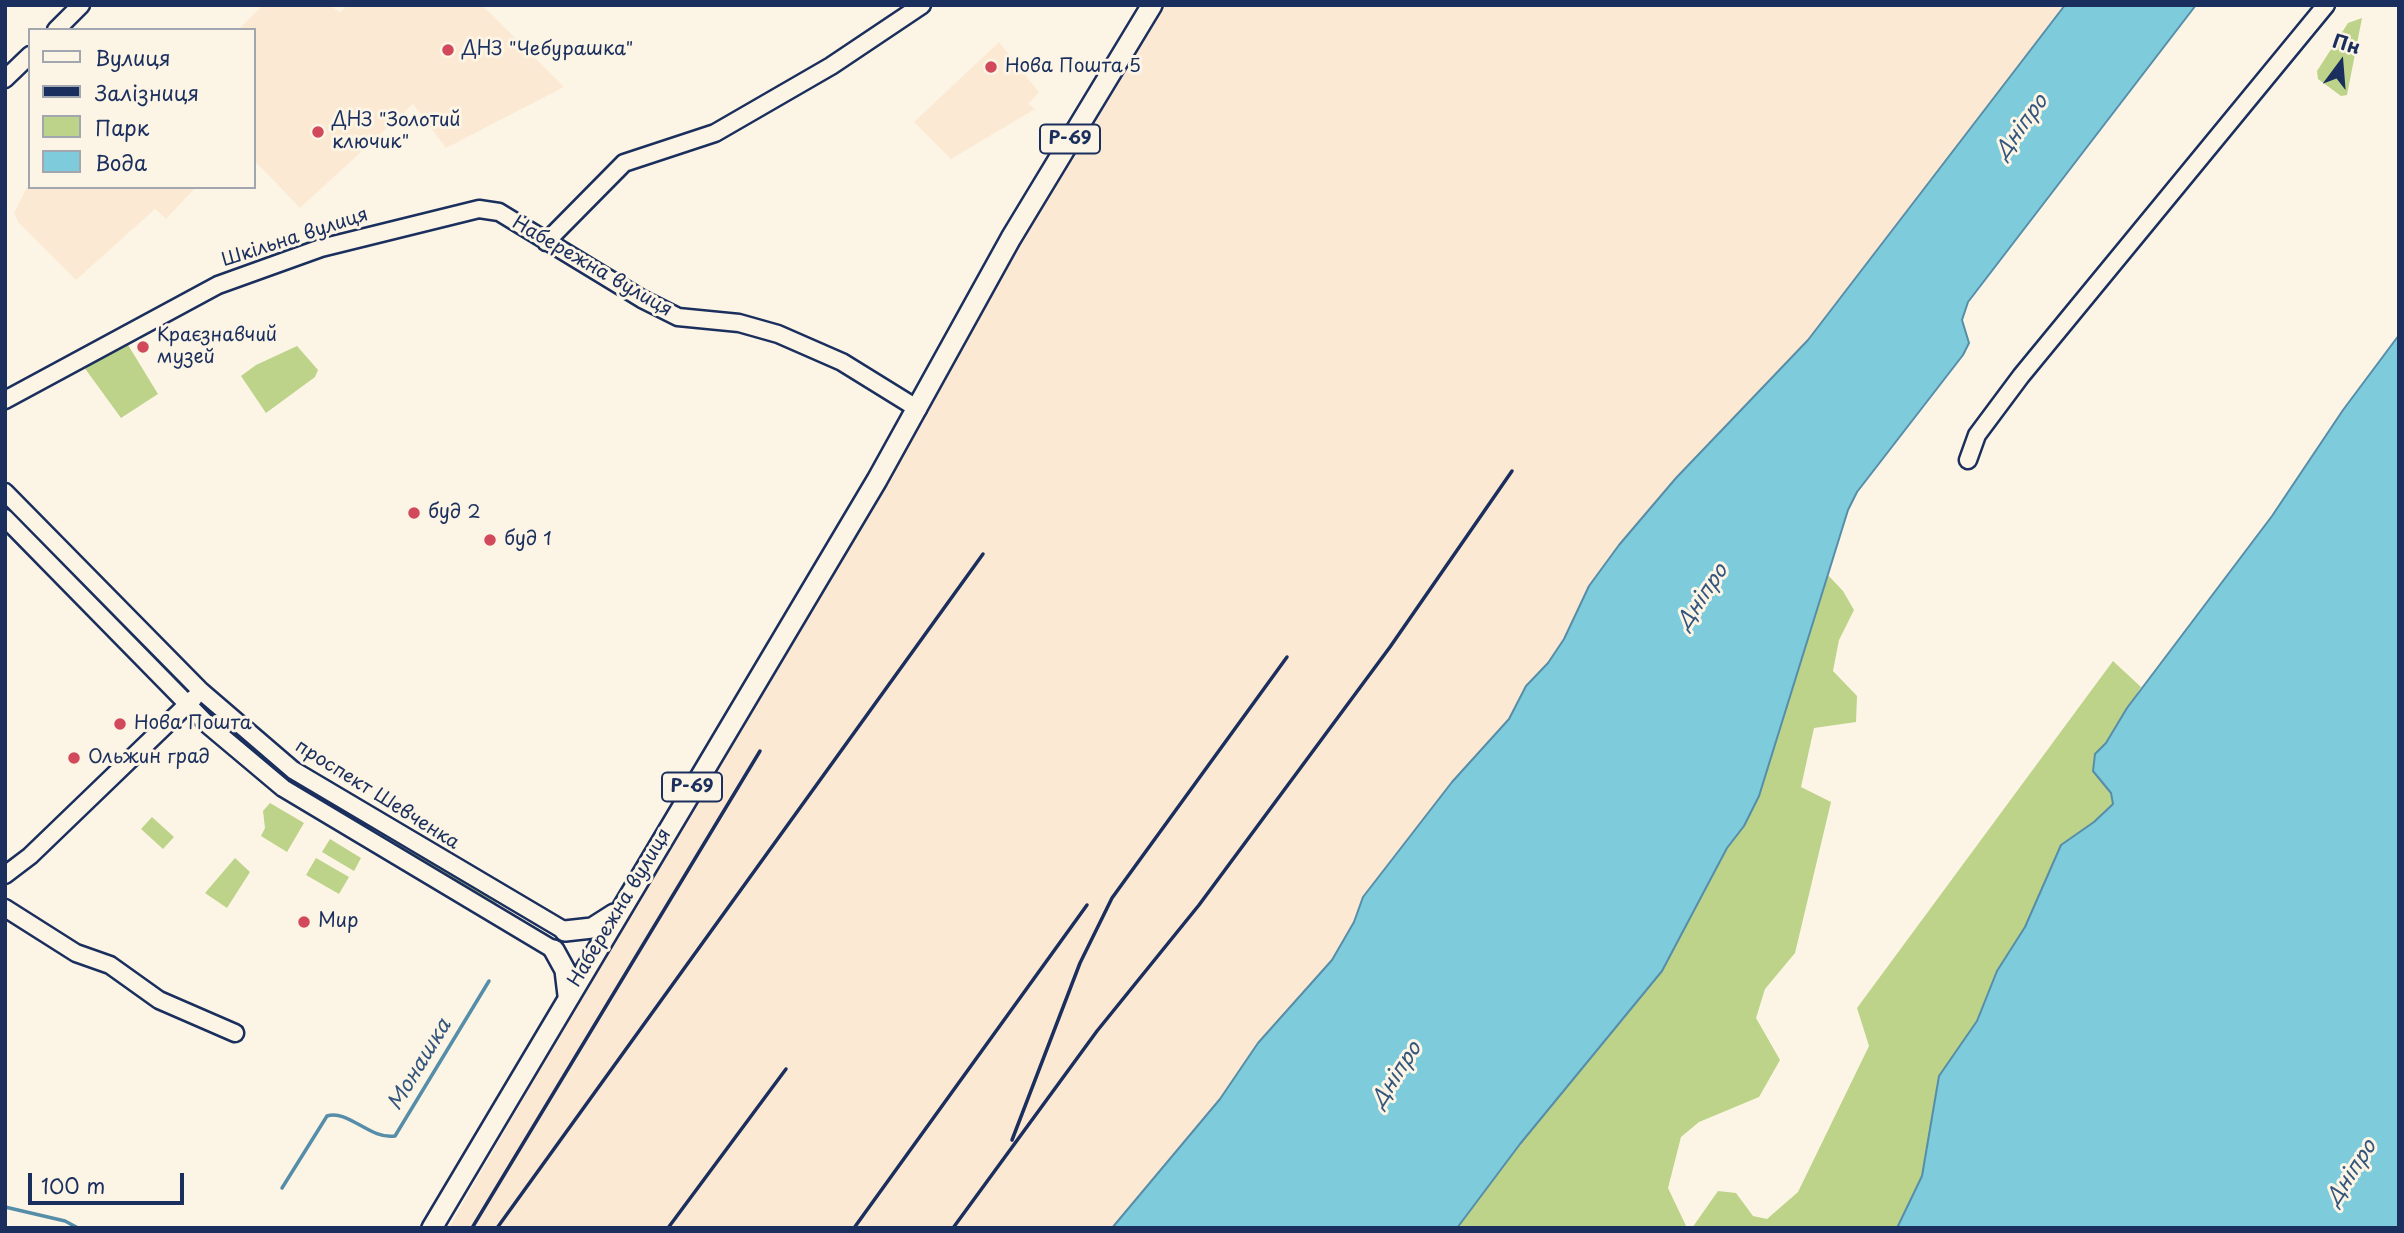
<!DOCTYPE html>
<meta charset="utf-8">
<style>
body{margin:0}
#map{position:relative;width:2404px;height:1233px;overflow:hidden;background:#fcf5e5;font-family:"Playpen Sans",sans-serif}
canvas{display:block}
.frame{position:absolute;inset:0;border:7px solid #1b2f5e;pointer-events:none}
.legend{position:absolute;left:28px;top:28px;width:228px;height:161px;box-sizing:border-box;background:#fcf5e5;border:2px solid #a2a6af;margin:0;padding:9px 12px;list-style:none;font-size:21px;color:#1b2f5e}
.legend li{display:flex;align-items:center;gap:14px;height:35px}
.legend b{width:35px;border:2px solid #a2a6af}
.north{position:absolute;left:2306px;top:28px;width:70px;height:70px;-webkit-text-stroke:5px #fcf5e5;paint-order:stroke;rotate:16deg;font-size:19px;font-weight:700;line-height:28px;text-align:center;color:#1b2f5e}
.north::after{content:'';display:block;margin:auto;width:24px;height:32px;background:#1b2f5e;clip-path:polygon(50% 0,100% 100%,50% 72%,0 100%)}
.scale{position:absolute;left:28px;top:1173px;width:156px;height:32px;box-sizing:border-box;border:4px solid #1b2f5e;border-top:0;padding-left:9px;font-size:21px;line-height:24px;white-space:nowrap;color:#1b2f5e;-webkit-text-stroke:5px #fcf5e5;paint-order:stroke}
</style>
<div id="map">
<canvas width="2404" height="1233"></canvas>
<div class="frame"></div>
<ul class="legend">
<li><b style="height:9px;background:#fcf5e5"></b>Вулиця</li>
<li><b style="height:9px;background:#1b2f5e"></b>Залізниця</li>
<li><b style="height:19px;background:#bcd389"></b>Парк</li>
<li><b style="height:19px;background:#7dcbdb"></b>Вода</li>
</ul>
<div class="north">Пн</div>
<div class="scale">100 m</div>
</div>
<script>
const ctx = document.querySelector('canvas').getContext('2d');
ctx.lineJoin = 'round';
function fillPath(path, color) {
  ctx.fillStyle = color;
  ctx.fill(path, 'evenodd');
}
function trace(path, color, width, dash) {
  ctx.strokeStyle = color;
  ctx.lineWidth = width;
  ctx.lineCap = dash ? 'butt' : 'round';
  ctx.setLineDash(dash || []);
  ctx.stroke(path);
}
function write(font, color, halo, rows, align = 'center') {
  ctx.font = font + ' "Playpen Sans",sans-serif';
  ctx.lineWidth = 6;
  ctx.setLineDash([]);
  ctx.textBaseline = 'middle';
  ctx.strokeStyle = halo;
  ctx.fillStyle = color;
  for (const [text, x, y, turn = 0] of rows) {
    ctx.save();
    ctx.translate(x, y);
    ctx.rotate((+turn || 0) * Math.PI / 180);
    ctx.textAlign = isNaN(turn) ? turn : align;
    if (halo) ctx.strokeText(text, 0, 0);
    ctx.fillText(text, 0, 0);
    ctx.restore();
  }
}
const built = new Path2D(`
 M263,5H329L340,12L348,5H482L564,87L446,148L413,104L300,208L254,160V30H238Z
 M1163,5H2065L1808,340L1676,478L1619,545L1589,586L1564,639L1548,663L1526,686L1509,719L1452,782L1363,896L1354,922L1332,960L1258,1043L1220,1099L1112,1228H449L949,353L1086,121Z
 M999,42L1039,92L1028,104L1035,109L951,159L914,122Z
 M30,181V187H196L166,219L155,209L76,280L18,222L14,213Z`);
const green = new Path2D(`
 M2362,18L2347,95L2341,96L2318,79L2317,71L2348,23Z
 M125,340L158,394L121,418L81,363Z
 M297,346L318,370L315,377L266,413L241,376L256,365Z
 M1826,573L1843,591L1854,610L1839,640L1833,671L1857,696L1856,722L1814,728L1801,787L1831,802L1795,953L1765,989L1756,1018L1780,1060L1759,1097L1699,1122L1681,1137L1668,1188L1687,1228H1457L1520,1144L1662,971L1727,848L1744,826L1759,796Z
 M2113,661L2141,687L2106,743L2095,754L2093,771L2111,793L2113,804L2094,822L2061,845L2025,927L1997,971L1977,1021L1939,1076L1922,1176L1897,1228H1692L1718,1191L1736,1193L1753,1216L1767,1219L1798,1192L1869,1046L1857,1008Z
 M270,803L304,823L287,852L261,836L265,828L263,811Z
 M152,817L174,837L163,849L141,829Z
 M365,826L496,899L497,903L493,905L362,830Z
 M330,839L361,858L354,871L322,852Z
 M235,858L250,872L227,908L205,893Z
 M316,858L349,877L339,894L306,875Z`);
const water = new Path2D(`
 M2065,5H2196L1968,302L1962,320L1969,343L1963,355L1857,492L1848,510L1759,796L1744,826L1727,848L1662,971L1520,1144L1457,1228H1112L1220,1099L1258,1043L1332,960L1354,922L1363,897L1452,782L1509,719L1526,686L1548,663L1564,639L1589,586L1619,545L1676,478L1808,340Z
 M2399,335V1228H1897L1922,1176L1939,1076L1977,1021L1997,971L2025,927L2061,845L2094,822L2113,804L2111,793L2093,771L2095,754L2106,743L2127,708L2272,516L2343,410Z`);
const stream = new Path2D(`
 M282,1188L327,1116C348,1109 370,1140 395,1136L489,981
 M5,1207L65,1221L78,1228`);
const minor = new Path2D(`
 M56,30L81,5
 M5,79L30,55
 M546,242L624,163L715,133L831,66L922,5
 M5,400L218,285L321,248L479,209L499,212L642,299L678,317L739,323L778,334L842,362L918,409
 M1968,460L1977,435L2021,376L2326,5
 M5,492L201,691L293,770L565,931
 M5,518L208,725L283,788L554,950
 M5,875L30,856L194,698
 M5,908L76,953L110,965L159,1000L235,1033`);
const major = new Path2D(`
 M565,931L592,928L614,914
 M554,950L565,970L568,995
 M432,1228L877,480L1011,238L1152,5`);
const rail = new Path2D(`
 M1012,1140L1080,963L1112,898L1287,657
 M472,1228L760,751
 M497,1228L983,554
 M668,1228L786,1069
 M854,1228L1087,905
 M953,1228L1097,1031L1199,905L1390,647L1512,471`);
const markers = [
 [448,50,7,"#d1495b"],
 [991,67,7,"#d1495b"],
 [318,132,7,"#d1495b"],
 [143,347,7,"#d1495b"],
 [414,513,7,"#d1495b"],
 [490,540,7,"#d1495b"],
 [120,724,7,"#d1495b"],
 [74,758,7,"#d1495b"],
 [304,922,7,"#d1495b"]
];
const shields = [
 [1070,139,60],
 [692,787,60]
];
const shieldNames = [
 ["Р-69",1070,139],
 ["Р-69",692,787]
];
const poiNames = [
 ["ДНЗ \"Чебурашка\"",462,50],
 ["Нова Пошта 5",1005,67],
 ["ДНЗ \"Золотий",332,121],
 ["ключик\"",332,143],
 ["Краєзнавчий",157,336],
 ["музей",157,358],
 ["буд 2",428,513],
 ["буд 1",504,540],
 ["Нова Пошта",134,724],
 ["Ольжин град",88,758],
 ["Мир",318,922]
];
const streetNames = [
 ["Шкільна вулиця",295,238,-18],
 ["Набережна вулиця",592,267,30],
 ["проспект Шевченка",377,795,32],
 ["Набережна вулиця",620,908,-59]
];
const waterNames = [
 ["Дніпро",2022,127,-54],
 ["Дніпро",1703,597,-56],
 ["Монашка",420,1065,-59],
 ["Дніпро",1397,1075,-57],
 ["Дніпро",2352,1173,-57]
];
fillPath(built, '#fce9d3');
fillPath(green, '#bcd389');
fillPath(water, '#7dcbdb');
trace(water, '#568da9', 2);
trace(stream, '#568da9', 3.5);
trace(minor, '#1b2f5e', 21);
trace(major, '#1b2f5e', 24);
trace(minor, '#fcf5e5', 16);
trace(major, '#fcf5e5', 19);
trace(rail, '#1b2f5e', 3.5);
for (const [x, y, r, color] of markers) {
  const dot = new Path2D();
  dot.arc(x, y, r, 0, 2 * Math.PI);
  ctx.fillStyle = color;
  ctx.fill(dot);
  trace(dot, '#fcf5e5', 2.5);
}
for (const [x, y, w] of shields) {
  const box = new Path2D();
  box.roundRect(x - w / 2, y - 14.5, w, 29, 5);
  ctx.fillStyle = '#fcf5e5';
  ctx.fill(box);
  trace(box, '#1b2f5e', 2);
}
write('bold 18px', '#1b2f5e', null, shieldNames);
write('19px', '#1b2f5e', '#fcf5e5', poiNames, 'left');
write('19px', '#1b2f5e', '#fcf5e5', streetNames);
write('italic 21px', '#34567d', '#fcf5e5', waterNames);
</script>
